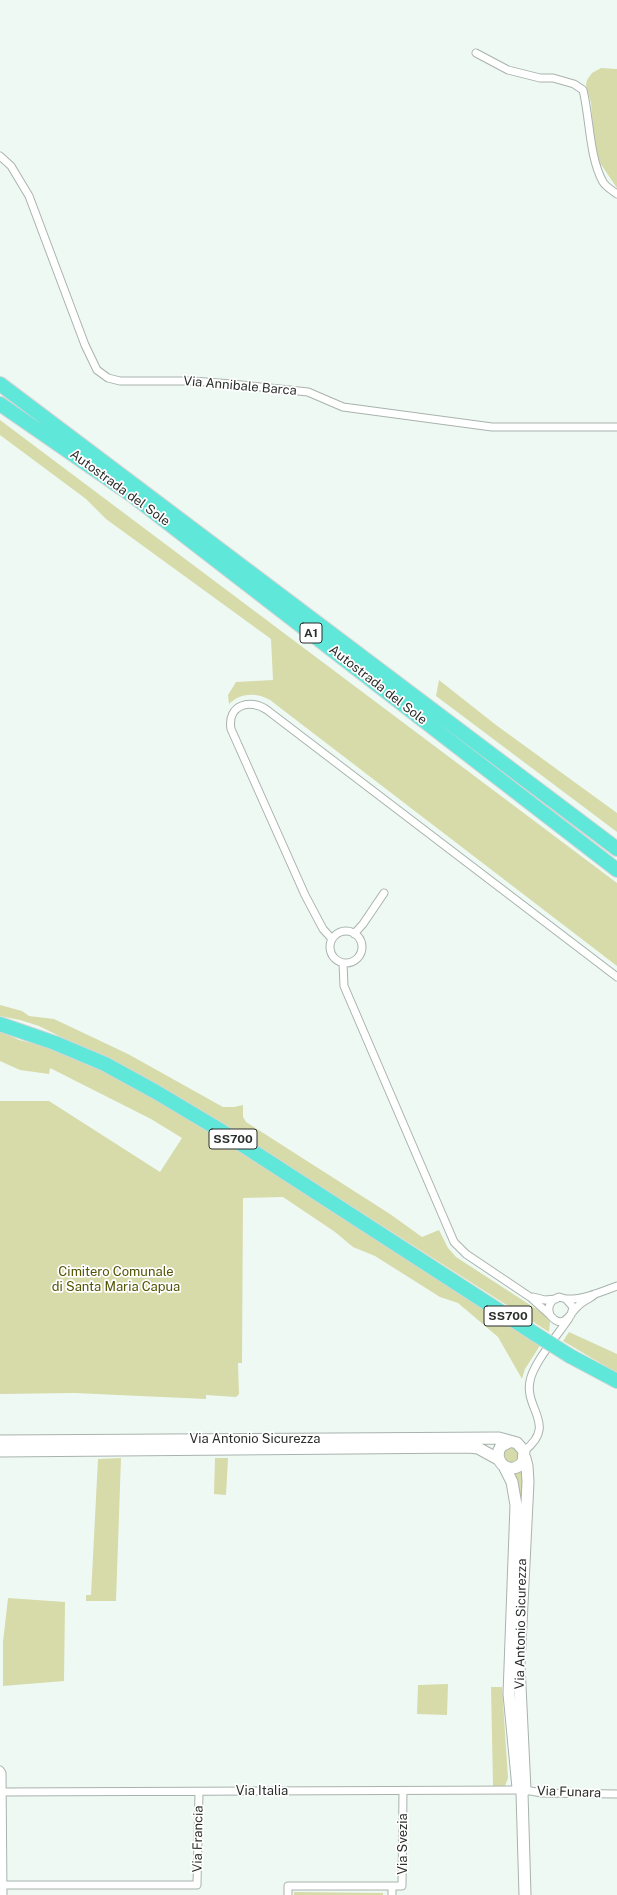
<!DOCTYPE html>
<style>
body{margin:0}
canvas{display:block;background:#eef9f3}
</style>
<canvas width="617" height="1895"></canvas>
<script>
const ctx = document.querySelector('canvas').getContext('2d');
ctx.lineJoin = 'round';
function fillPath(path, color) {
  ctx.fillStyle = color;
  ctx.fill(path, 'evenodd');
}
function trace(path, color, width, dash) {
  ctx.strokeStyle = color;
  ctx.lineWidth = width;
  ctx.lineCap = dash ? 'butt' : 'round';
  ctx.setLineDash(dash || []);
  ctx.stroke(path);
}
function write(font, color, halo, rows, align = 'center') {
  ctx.font = font + ' "Public Sans",sans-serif';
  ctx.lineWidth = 3.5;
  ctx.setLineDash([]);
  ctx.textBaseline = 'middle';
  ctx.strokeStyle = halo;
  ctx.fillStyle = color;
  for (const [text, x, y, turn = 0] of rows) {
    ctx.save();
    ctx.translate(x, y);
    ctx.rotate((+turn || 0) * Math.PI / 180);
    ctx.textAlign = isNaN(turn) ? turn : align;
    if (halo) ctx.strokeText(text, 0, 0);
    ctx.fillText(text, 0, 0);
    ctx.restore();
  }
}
const green = new Path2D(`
 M601,68L617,69V188L600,163L594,140L591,103L586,85L587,80L592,73Z
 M0,420L617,883V966L270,700C256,692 240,693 229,704L228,695L236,682L273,680L271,639L106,519L86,499L0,435Z
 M439,680L496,725L617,813V832L436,696Z
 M0,1005L22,1011L29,1016L54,1019L128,1054L223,1107H234L243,1105V1117L246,1122L390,1214L422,1237L439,1230L448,1248L456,1257L544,1314L550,1322L549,1332L205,1113L158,1085L39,1026L20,1020L0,1016Z
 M0,1031L19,1040L54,1048L123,1080L190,1118L541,1344L525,1369L522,1379L498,1337L458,1303L440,1297L375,1256L353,1247L335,1232L283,1197L243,1198L242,1363H238L239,1394L236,1397L206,1395V1399L74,1393L0,1394V1101H49L160,1172L182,1138L151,1119L50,1068L49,1074L20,1070L0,1061Z
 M569,1332L617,1354V1373L563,1341Z
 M511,1446L519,1450L520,1459L512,1464L505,1461L503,1453Z
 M121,1458L116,1601H86V1595H91L98,1459Z
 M215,1458H228L226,1495L214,1494Z
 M524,1466L521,1498L513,1472Z
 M8,1598L65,1602L64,1681L3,1686V1642Z
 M448,1684L447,1715L417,1714L418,1685Z
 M491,1687H502L508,1778L505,1786H493Z
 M294,1892L383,1893V1895H294Z`);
const street = new Path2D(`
 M476,53L508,70L540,78H553L574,84L583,90C590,118 589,157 603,182C606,187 613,191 617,194
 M0,156L11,166L29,196L85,345L97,370L108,378L120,381H193L232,384L308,392L343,407L492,427H617
 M330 947a16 16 0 1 1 32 0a16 16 0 1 1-32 0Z
 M354,934L363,924L384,893
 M332,939L323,929L305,895L231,729C227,705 250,698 267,710L617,977
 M343,963L344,986L454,1242L466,1254L530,1297L550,1315
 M533,1297L545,1300L556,1299
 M566,1299C583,1300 601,1292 617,1286
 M571,1315L573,1307L566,1299L559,1297C550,1300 547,1307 550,1315C563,1331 569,1315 577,1307C582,1301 590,1299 595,1294
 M524,1451C558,1425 524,1409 530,1381C533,1363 558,1335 569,1318
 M0,1770L2,1773L3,1895
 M525,1790L542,1793L617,1794
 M2,1792L518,1790
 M3,1885H197L199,1792
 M392,1886V1895
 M288,1895V1886H402L403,1791`);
const secondary = new Path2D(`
 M0,1441L499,1438L517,1443L524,1451L523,1462C511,1477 491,1462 501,1446L509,1442
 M0,1451L468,1447L478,1448L498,1459
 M504,1466L512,1482L516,1505L509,1694L518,1788
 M522,1793L525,1790L519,1665L528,1482L527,1466L525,1458
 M522,1793L525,1895`);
const highway = new Path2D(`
 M0,384L617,849
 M0,404L133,496L617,870
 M0,1024L55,1043L105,1064L156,1092L218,1129L535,1334
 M570,1356L617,1381`);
const highwayBridge = new Path2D(`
 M535,1334L570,1356`);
const shields = [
 [311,633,22],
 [233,1139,48],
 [508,1316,48]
];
const shieldNames = [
 ["A1",311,633],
 ["SS700",233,1139],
 ["SS700",508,1316]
];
const streetNames = [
 ["Via Annibale Barca",240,386,5],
 ["Autostrada del Sole",120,488,36],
 ["Autostrada del Sole",378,685,38],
 ["Via Antonio Sicurezza",255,1439],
 ["Via Antonio Sicurezza",521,1624,-89],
 ["Via Italia",262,1791],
 ["Via Funara",569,1792,2],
 ["Via Francia",198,1839,-89],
 ["Via Svezia",403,1844,-90]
];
const parkNames = [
 ["Cimitero Comunale",116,1272],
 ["di Santa Maria Capua",116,1287]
];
fillPath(green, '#d7dba9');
trace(street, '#a9b3ad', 9);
trace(secondary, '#a9b3ad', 13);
trace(highway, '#d5d5d5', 16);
trace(street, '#fff', 7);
trace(secondary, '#fff', 11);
trace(highway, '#5fe7d9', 14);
trace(highwayBridge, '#d5d5d5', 16, []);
trace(highwayBridge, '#5fe7d9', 14);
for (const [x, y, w] of shields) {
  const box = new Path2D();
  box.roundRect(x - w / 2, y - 10, w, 20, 3);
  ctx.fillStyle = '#fff';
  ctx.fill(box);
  trace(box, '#2b2f2c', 1);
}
write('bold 12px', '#2b2f2c', null, shieldNames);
write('13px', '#2b2f2c', '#fff', streetNames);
write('13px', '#535404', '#fff', parkNames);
</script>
